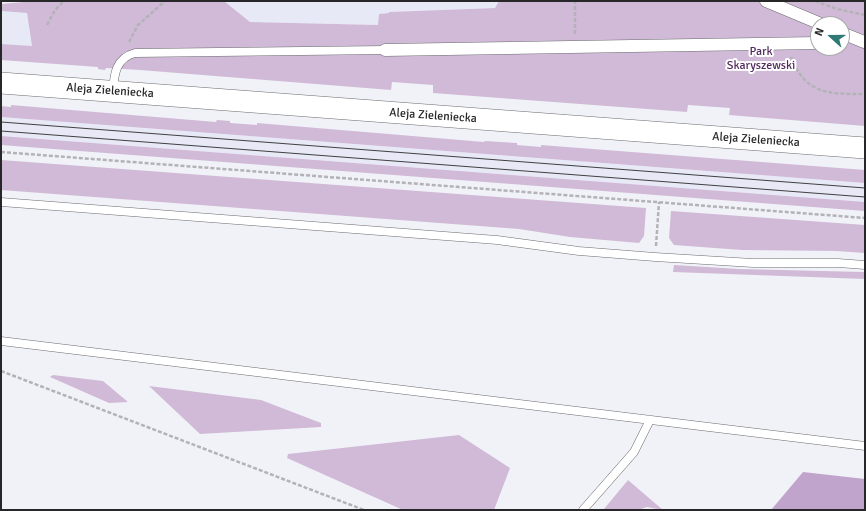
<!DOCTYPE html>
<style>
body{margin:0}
#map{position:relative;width:866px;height:511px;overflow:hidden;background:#f1f2f7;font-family:Signika,sans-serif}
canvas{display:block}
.frame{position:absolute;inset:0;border:2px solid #272729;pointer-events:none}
.north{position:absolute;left:810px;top:16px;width:40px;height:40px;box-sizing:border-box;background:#fff;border:1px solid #a9a9a9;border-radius:50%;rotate:291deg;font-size:11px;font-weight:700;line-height:16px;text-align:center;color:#272729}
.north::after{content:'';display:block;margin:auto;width:14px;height:18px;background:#307975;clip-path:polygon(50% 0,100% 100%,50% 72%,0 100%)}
</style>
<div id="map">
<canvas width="866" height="511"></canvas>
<div class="frame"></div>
<div class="north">N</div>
</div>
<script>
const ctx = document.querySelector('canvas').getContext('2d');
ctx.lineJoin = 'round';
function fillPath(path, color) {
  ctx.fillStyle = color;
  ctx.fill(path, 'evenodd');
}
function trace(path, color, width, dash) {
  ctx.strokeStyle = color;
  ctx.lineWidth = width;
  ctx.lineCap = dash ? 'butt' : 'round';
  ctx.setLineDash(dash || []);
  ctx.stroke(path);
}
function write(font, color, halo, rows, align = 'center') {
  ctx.font = font + ' Signika,sans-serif';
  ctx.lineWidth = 4;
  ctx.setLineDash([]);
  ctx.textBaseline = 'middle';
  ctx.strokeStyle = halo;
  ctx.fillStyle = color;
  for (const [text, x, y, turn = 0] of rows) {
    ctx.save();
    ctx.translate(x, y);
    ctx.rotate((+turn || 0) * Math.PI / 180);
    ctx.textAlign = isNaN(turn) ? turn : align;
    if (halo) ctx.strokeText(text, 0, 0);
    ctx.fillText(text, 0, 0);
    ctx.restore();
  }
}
const built = new Path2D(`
 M224,1H499L495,8L389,12L390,13L379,14V25L250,22Z
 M1,11L27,13L32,47L1,44Z
 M1,117L865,183V202L1,136Z`);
const green = new Path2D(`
 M35,1H224L250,22L378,25L379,14L389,13V12L495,8L499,1H865V126L729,115L730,108L688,105L687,112L433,93V85L392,82L391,90L140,70L106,68L105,70L98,69V67L1,60V44L32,46L27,13L1,11V4ZM818,24H842V48H818Z
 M11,105L216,122L217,120L230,121V123L257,125V123L484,142L485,141L517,143V145L541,147V145L865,170V183L1,117V106L11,107Z
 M1,136L865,202V211L1,145Z
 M1,160L646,208L644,236L639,243L570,237L519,229L1,190Z
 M671,211L865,225V253L836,251L742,250L674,245L669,238Z
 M674,265L739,269L864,272L865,279L673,272Z
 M53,375L103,381L128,402L109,403L50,377Z
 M149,386L261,400L321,423V427L200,434Z
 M459,435L510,468L494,510H403L287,458L288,454Z
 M628,480L663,510L647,507L638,510L604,509Z`);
const forest = new Path2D(`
 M803,472L865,479V510H771Z`);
const path = new Path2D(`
 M815,1L837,9L865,15
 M47,25L55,10L64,1
 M575,34V1
 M129,42L138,25L165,1
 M791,57C806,95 829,94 865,94
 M1,152L865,218
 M656,246L659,202
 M1,371L364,510`);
const service = new Path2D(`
 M113,91C114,74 116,58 135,53L385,50
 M1,202L497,240L579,251L655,257L753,263H838L865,265
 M1,341L865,446
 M583,510L634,452L650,420`);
const pedestrian = new Path2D(`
 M766,1L821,24
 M842,33L864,42
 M385,50L818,43`);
const tertiary = new Path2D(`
 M1,83L865,148`);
const tram = new Path2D(`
 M1,122L865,188
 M1,131L865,197`);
const parkNames = [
 ["Park",761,52],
 ["Skaryszewski",761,66]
];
const streetNames = [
 ["Aleja Zieleniecka",110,91,4],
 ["Aleja Zieleniecka",433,116,4],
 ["Aleja Zieleniecka",756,140,4]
];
fillPath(built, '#e8e9f6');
fillPath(green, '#d0bad7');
fillPath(forest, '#c1a4cb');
trace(service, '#6b6c70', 9);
trace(pedestrian, '#6b6c70', 13);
trace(tertiary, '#6b6c70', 22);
trace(path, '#b3b3b7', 2.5, [4, 2]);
trace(service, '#fff', 8);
trace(pedestrian, '#fff', 12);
trace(tertiary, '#fff', 21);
trace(tram, '#404042', 1);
write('12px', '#512b5d', '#fff', parkNames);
write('12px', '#272729', '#fff', streetNames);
</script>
